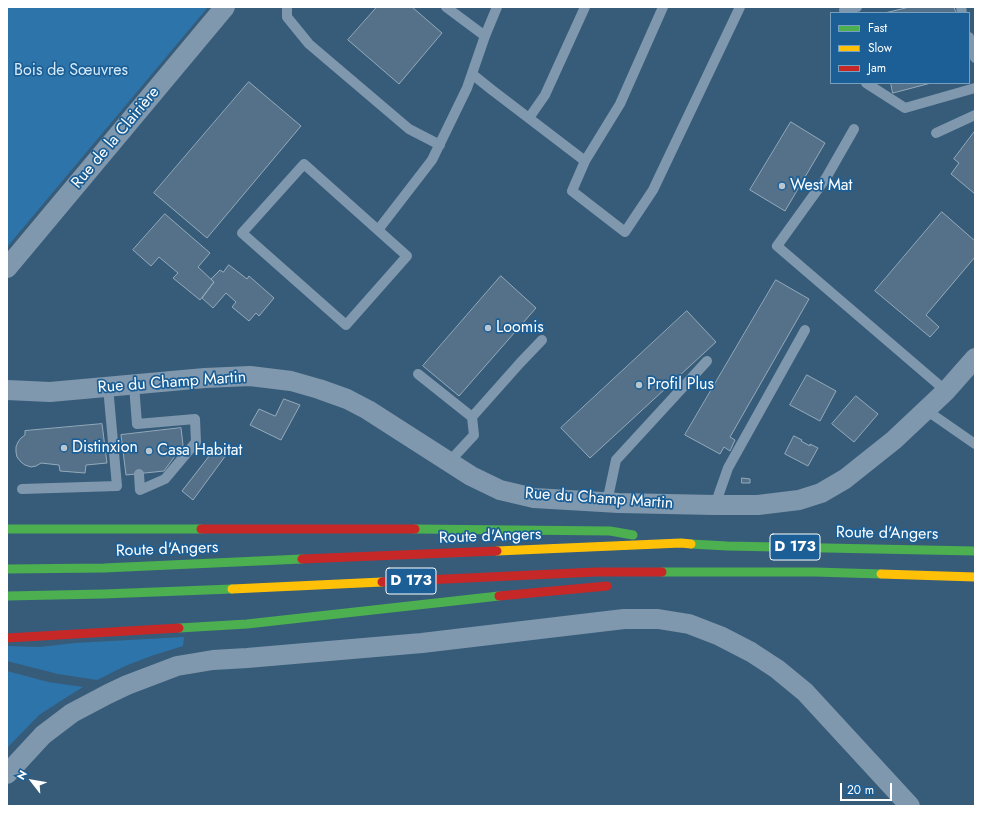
<!DOCTYPE html>
<meta charset="utf-8">
<style>
body{margin:0}
#map{position:relative;width:982px;height:813px;overflow:hidden;background:#375c7a;font-family:Jost,sans-serif}
canvas{display:block}
.frame{position:absolute;inset:0;border:8px solid #fff;pointer-events:none}
.legend{position:absolute;left:830px;top:12px;width:140px;height:72px;box-sizing:border-box;background:#1b5f96;border:1px solid #769fc0;margin:0;padding:5px 7px;list-style:none;font-size:12px;color:#fff}
.legend li{display:flex;align-items:center;gap:8px;height:20px}
.legend b{width:20px;border:1px solid #769fc0}
.north{position:absolute;left:12px;top:761px;width:40px;height:40px;-webkit-text-stroke:3px #1b5f96;paint-order:stroke;rotate:301deg;font-size:11px;font-weight:700;line-height:16px;text-align:center;color:#fff}
.north::after{content:'';display:block;margin:auto;width:14px;height:18px;background:#fff;clip-path:polygon(50% 0,100% 100%,50% 72%,0 100%)}
.scale{position:absolute;left:840px;top:783px;width:52px;height:18px;box-sizing:border-box;border:2px solid #fff;border-top:0;padding-left:5px;font-size:12px;line-height:14px;white-space:nowrap;color:#fff;-webkit-text-stroke:3px #1b5f96;paint-order:stroke}
</style>
<div id="map">
<canvas width="982" height="813"></canvas>
<div class="frame"></div>
<ul class="legend">
<li><b style="height:5px;background:#4caf50"></b>Fast</li>
<li><b style="height:5px;background:#ffc107"></b>Slow</li>
<li><b style="height:5px;background:#c62828"></b>Jam</li>
</ul>
<div class="north">N</div>
<div class="scale">20 m</div>
</div>
<script>
const ctx = document.querySelector('canvas').getContext('2d');
ctx.lineJoin = 'round';
function fillPath(path, color) {
  ctx.fillStyle = color;
  ctx.fill(path, 'evenodd');
}
function trace(path, color, width, dash) {
  ctx.strokeStyle = color;
  ctx.lineWidth = width;
  ctx.lineCap = dash ? 'butt' : 'round';
  ctx.setLineDash(dash || []);
  ctx.stroke(path);
}
function write(font, color, halo, rows, align = 'center') {
  ctx.font = font + ' Jost,sans-serif';
  ctx.lineWidth = 3.5;
  ctx.setLineDash([]);
  ctx.textBaseline = 'middle';
  ctx.strokeStyle = halo;
  ctx.fillStyle = color;
  for (const [text, x, y, turn = 0] of rows) {
    ctx.save();
    ctx.translate(x, y);
    ctx.rotate((+turn || 0) * Math.PI / 180);
    ctx.textAlign = isNaN(turn) ? turn : align;
    if (halo) ctx.strokeText(text, 0, 0);
    ctx.fillText(text, 0, 0);
    ctx.restore();
  }
}
const green = new Path2D(`
 M7,7H208L7,247Z
 M184,637L183,646L151,656L125,666L97,680L58,674L7,661V646L40,647L75,643Z
 M7,671L48,682L83,687L70,695L39,715L7,748Z`);
const building = new Path2D(`
 M377,7H412L442,33L399,84L348,40Z
 M910,7H954L956,13H885Z
 M249,82L301,126L207,238L154,193Z
 M891,83H931L893,93Z
 M791,122L825,143L785,211L750,190Z
 M975,131V194L951,174L959,163L954,159Z
 M942,212L975,241V257L926,315L939,327L930,337L875,291Z
 M165,214L210,253L198,267L214,282L200,300L173,278L178,273L159,257L151,266L133,250Z
 M229,265L247,279L249,276L274,298L259,316L256,313L249,321L232,307L236,302L226,293L213,308L202,298L214,282L211,279L220,270L223,272Z
 M501,276L536,308L459,396L423,366Z
 M776,280L809,299L730,437L735,440L730,451L724,447L720,454L685,435Z
 M687,311L716,342L590,458L561,428Z
 M807,375L836,391L820,421L790,405Z
 M856,396L878,414L854,442L832,424Z
 M284,399L300,405L281,440L250,425L259,409L275,416Z
 M102,424L107,463L86,465L85,473L60,471L59,465L41,463L36,466L31,467L25,465L21,462L17,457L16,452V447L18,442L21,438L25,435V431Z
 M181,428L183,445L164,471L126,475L121,435Z
 M794,436L802,440L801,441L810,446V444L818,448L808,466L785,454Z
 M213,449H216L226,455L193,500L182,491L210,455V452Z
 M742,478L750,479V483H742Z`);
const lane = new Path2D(`
 M287,7V17L309,44L409,129L440,145
 M446,7L485,36
 M961,7L962,13
 M845,13L844,10L857,7
 M969,37L975,58
 M472,74L492,90L585,161L572,191L625,232L653,190L740,7
 M866,83L905,108L975,88
 M529,118L545,95L585,7
 M854,129L826,178L777,246L946,391
 M936,133L975,115
 M585,161L620,104L663,7
 M304,164L407,256L346,325L242,233Z
 M378,230L432,160L467,88L485,36L497,7
 M418,374L472,417
 M134,385L137,424L195,419L196,442L165,479L140,490L139,474
 M926,410L975,444
 M449,462L474,435L472,417L520,363L542,340
 M22,489L117,486L108,387
 M607,502L616,460L707,361
 M715,505L728,468L805,330`);
const street = new Path2D(`
 M7,268L225,7
 M7,390L50,392L205,378L250,376L291,381L319,389L347,399L368,410L471,476L500,490L534,498L619,503L715,505H758L799,500L821,493L845,479L894,440L946,391L975,358
 M7,774L43,735L72,713L108,694L127,685L177,666L213,660L247,658L422,643L624,619H658L689,624L720,636L751,652L777,669L805,692L910,806`);
const fast = new Path2D(`
 M7,529H201
 M415,529L610,531L633,535
 M691,544L727,546L975,551
 M7,569L104,568L302,559
 M662,572H815L881,574
 M7,596L104,594L232,589
 M179,628L247,624L499,596`);
const slow = new Path2D(`
 M497,551L681,543L691,544
 M881,574L975,577
 M232,589L382,582`);
const jam = new Path2D(`
 M201,529H415
 M302,559L497,551
 M382,582L596,572H662
 M499,596L607,586
 M7,638L179,628`);
const markers = [
 [782,186,4,"#b9c6d0"],
 [488,328,4,"#b9c6d0"],
 [639,385,4,"#b9c6d0"],
 [64,448,4,"#b9c6d0"],
 [149,451,4,"#b9c6d0"]
];
const shields = [
 [795,547,50],
 [411,581,50]
];
const shieldNames = [
 ["D 173",795,547],
 ["D 173",411,581]
];
const parkNames = [
 ["Bois de Sœuvres",71,71]
];
const streetNames = [
 ["Rue de la Clairière",116,138,-50],
 ["Rue du Champ Martin",172,383,-4],
 ["Rue du Champ Martin",599,499,4],
 ["Route d'Angers",887,534,1],
 ["Route d'Angers",490,537,-2],
 ["Route d'Angers",167,550,-2]
];
const poiNames = [
 ["West Mat",790,186],
 ["Loomis",496,328],
 ["Profil Plus",647,385],
 ["Distinxion",72,448],
 ["Casa Habitat",157,451]
];
fillPath(green, '#2d74aa');
fillPath(building, '#547189');
trace(building, '#94aaba', 1);
trace(lane, '#8098ad', 10);
trace(street, '#8098ad', 20);
trace(fast, '#4caf50', 9);
trace(slow, '#ffc107', 9);
trace(jam, '#c62828', 9);
for (const [x, y, r, color] of markers) {
  const dot = new Path2D();
  dot.arc(x, y, r, 0, 2 * Math.PI);
  ctx.fillStyle = color;
  ctx.fill(dot);
  trace(dot, '#1b5f96', 1.5);
}
for (const [x, y, w] of shields) {
  const box = new Path2D();
  box.roundRect(x - w / 2, y - 13, w, 26, 3);
  ctx.fillStyle = '#1b5f96';
  ctx.fill(box);
  trace(box, '#fff', 1);
}
write('bold 15px', '#fff', null, shieldNames);
write('16px', '#d5ebfb', '#1b5f96', parkNames);
write('16px', '#fff', '#1b5f96', streetNames);
write('16px', '#fff', '#1b5f96', poiNames, 'left');
</script>
